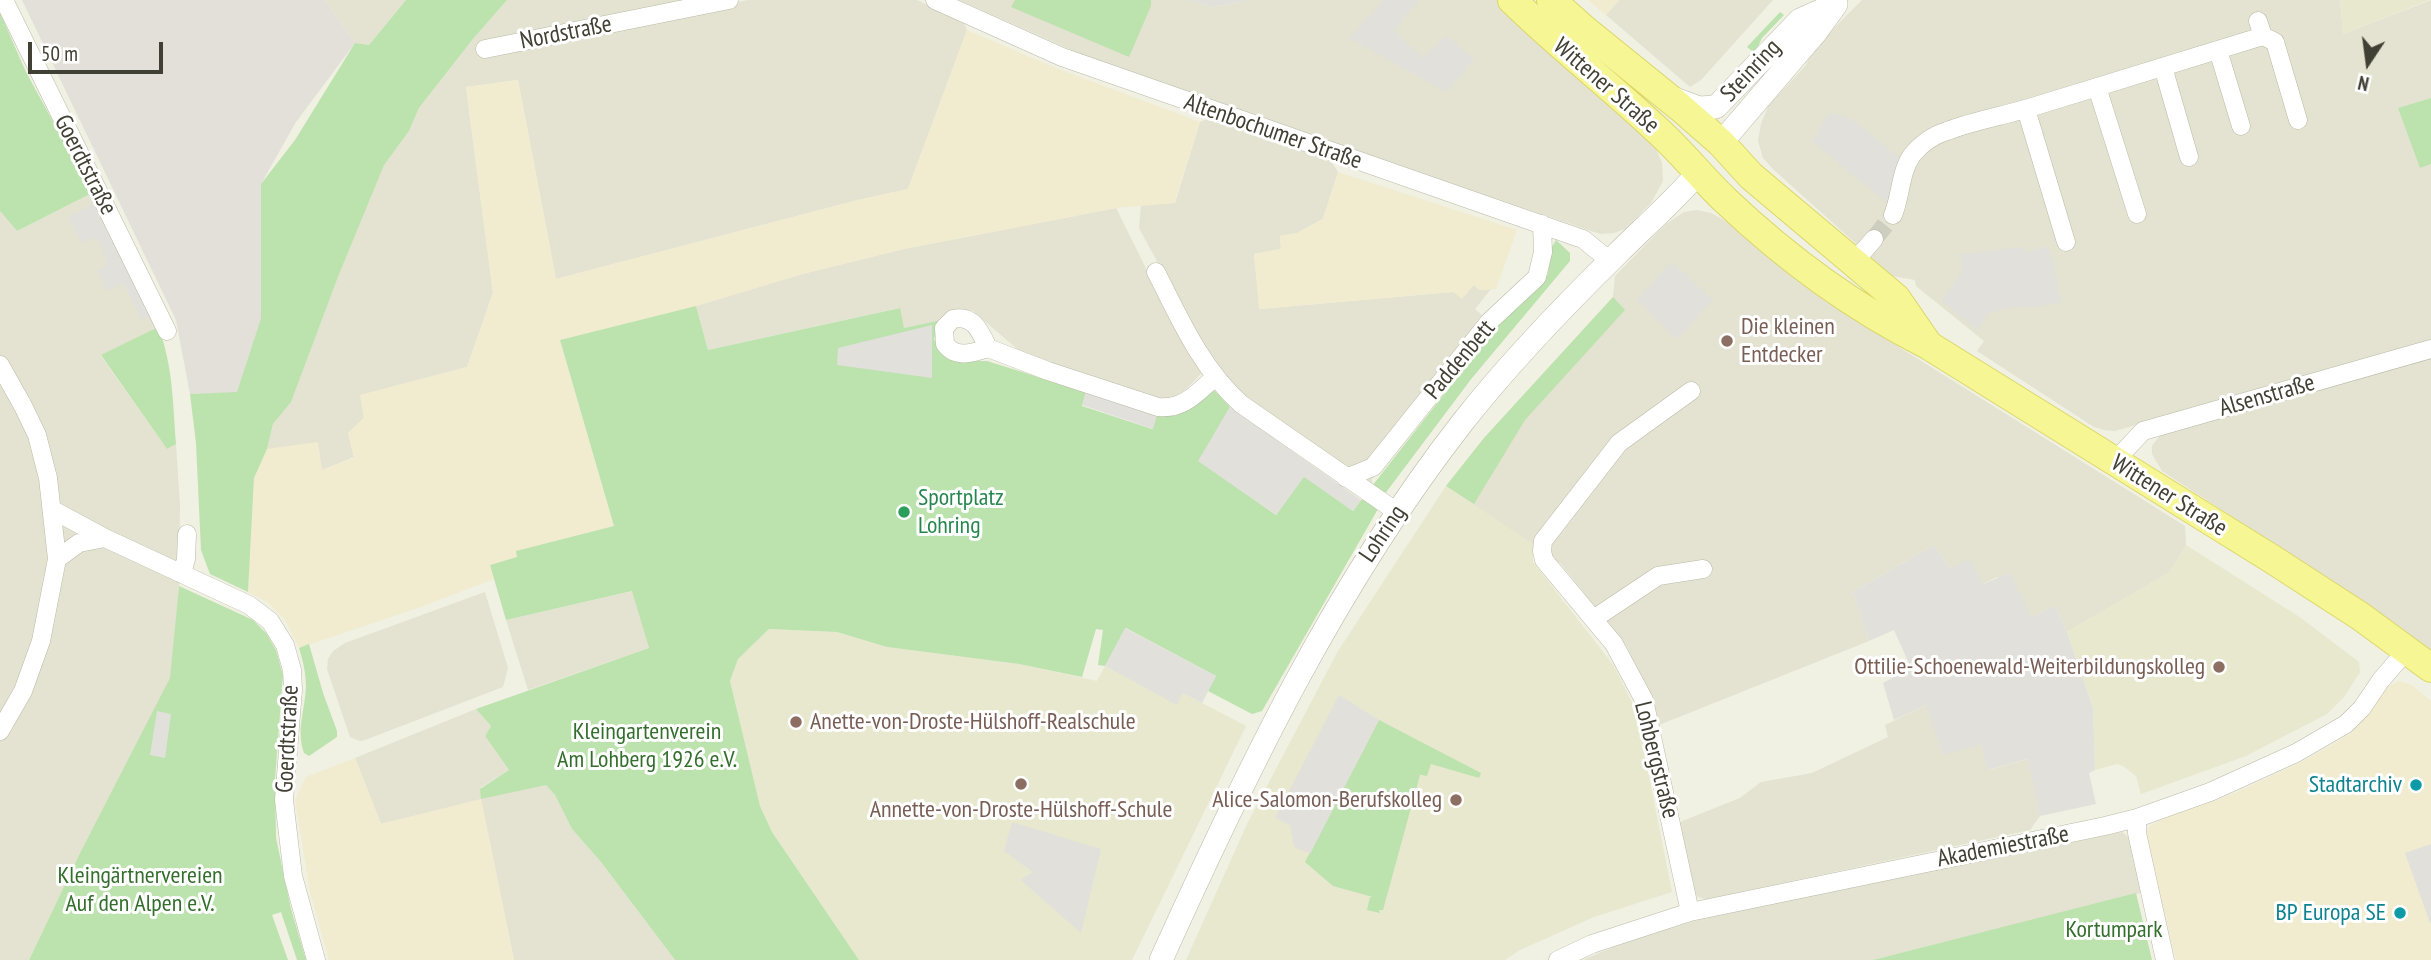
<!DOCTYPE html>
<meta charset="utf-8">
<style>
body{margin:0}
#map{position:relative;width:2431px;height:960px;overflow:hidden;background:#f0f0e3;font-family:"PT Sans Narrow",sans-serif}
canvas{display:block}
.north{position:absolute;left:2333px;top:28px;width:70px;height:70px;-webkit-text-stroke:5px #fff;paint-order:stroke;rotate:193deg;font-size:19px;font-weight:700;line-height:28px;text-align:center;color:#414034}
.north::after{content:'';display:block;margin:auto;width:24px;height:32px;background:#414034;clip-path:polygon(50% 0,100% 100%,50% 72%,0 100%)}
.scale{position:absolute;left:28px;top:42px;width:135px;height:32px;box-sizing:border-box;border:4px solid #414034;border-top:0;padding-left:9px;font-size:21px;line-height:24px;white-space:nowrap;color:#414034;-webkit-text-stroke:5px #fff;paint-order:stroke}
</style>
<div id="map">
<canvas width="2431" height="960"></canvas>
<div class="north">N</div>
<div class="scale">50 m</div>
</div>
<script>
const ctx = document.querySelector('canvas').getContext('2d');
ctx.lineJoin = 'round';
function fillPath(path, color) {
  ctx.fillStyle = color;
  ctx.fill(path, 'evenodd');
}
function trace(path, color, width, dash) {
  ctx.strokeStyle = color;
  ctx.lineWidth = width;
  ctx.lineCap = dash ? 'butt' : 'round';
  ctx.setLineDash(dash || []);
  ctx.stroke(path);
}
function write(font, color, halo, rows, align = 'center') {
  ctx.font = font + ' "PT Sans Narrow",sans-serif';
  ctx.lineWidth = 6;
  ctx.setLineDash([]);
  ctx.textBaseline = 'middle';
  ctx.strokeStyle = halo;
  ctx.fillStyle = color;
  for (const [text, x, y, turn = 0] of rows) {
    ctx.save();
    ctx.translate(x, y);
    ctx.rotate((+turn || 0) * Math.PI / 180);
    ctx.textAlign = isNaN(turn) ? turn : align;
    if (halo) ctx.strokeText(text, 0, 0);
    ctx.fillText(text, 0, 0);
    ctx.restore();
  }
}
const residential = new Path2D(`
 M325,0H406L369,45L355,43Z
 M507,0H698L485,54L748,0H917L963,21L967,30L908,189L858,200L556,279L518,80L466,87L493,293L467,367L361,395L364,418L348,433L354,457L322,470L267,449L273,424L291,401L338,277L384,164L409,131L419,108L473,39Z
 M959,0H1190L1212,7L1252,0H1498L1654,144L1662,163L1663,181L1651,203L1625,229L1614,233L1600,234L1112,68Z
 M1619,0H1773L1701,80L1690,87L1606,15Z
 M1862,0H2340L2343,34L2431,0V98L2399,108L2420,167L2431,164V340L2115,431L2104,430L2094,427L1977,351L1984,341L1916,286L1915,280L1892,276L1774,170L1763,158L1758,141L1761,124L1768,106L1806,65L1812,50Z
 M1209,118L1330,160L1338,172L1323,219L1297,233L1280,236L1281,249L1254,254L1260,309L1452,292L1474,285L1480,290L1491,289L1475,309L1485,318L1372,479V486L1250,403L1212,363L1139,228L1141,205L1175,203L1200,122Z
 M92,193L158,327L101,356L167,449L176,444L180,505L179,586L171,678L80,853L29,960H0V211L17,231Z
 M1116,208L1184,345L1202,373L1184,391L1172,399H1159L1022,353L973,311L960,310L941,320L904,328L899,308L708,350L696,306L806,273L904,249Z
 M1697,210L1711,213L1729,223L1778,265L1827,302L2185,526L2186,545L2170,572L2067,632L2055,606L2031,617L1997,577L1983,584L1950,569L1934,545L1853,592L1869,641L1659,725L1653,702L1627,647L1561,564L1446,486L1484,438L1613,297L1615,276L1666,224L1684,212Z
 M2431,354V650L2392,621L2162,471L2152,454V446L2160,435Z
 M633,591L649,648L528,690L506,620Z
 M485,592L508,668L503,687L365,740L360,741L350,737L327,669L328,659L333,651L345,643Z
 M1926,705L1981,744L1988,770L2029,759L2040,816L2030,830L1717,897L1706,899L1698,897L1694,893L1675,824L1740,798L1761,782L1812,773L1888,737L1885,725Z
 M476,709L491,726L485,736L509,770L480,788L546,785L555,795L572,829L601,862L675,960H514L481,800L381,824L355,758Z
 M2122,832L2130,838L2144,892L1873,960H1583L1630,940L1694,921L1778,902Z`);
const commercial = new Path2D(`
 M1588,0H1619L1606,15Z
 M967,30L1056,68L1200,122L1174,203L1116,208L904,249L806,273L696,306L560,340L614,526L517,551L518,557L490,565L494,579L421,607L299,648L285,620L267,602L248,592L254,478L267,449L318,442L322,470L354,458L348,433L364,418L360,395L467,367L493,293L466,87L518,80L556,279L858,200L908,189Z
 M1338,172L1517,230L1496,289L1480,290L1474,285L1462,299L1453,292L1259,309L1254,254L1281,249L1280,236L1297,233L1323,219Z
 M2399,681L2412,685L2431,701V960H2176L2147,839V832L2150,826L2163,819L2233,794L2299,763L2332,745L2351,733L2373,709L2386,688Z
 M355,758L381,824L481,799L514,960H329L310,892L295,800L306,777Z`);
const industrial = new Path2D(`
 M22,0H325L355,43L296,122L261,184V318L237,393L190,394L176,320Z`);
const education = new Path2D(`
 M2340,0H2429L2343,34Z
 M1446,486L1533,544V562L1614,666L1636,711L1672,892L1594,917L1520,950L1505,960H1186L1248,822L1338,651Z
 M2186,545L2301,618L2359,662L2360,672L2344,697L2327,714L2246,756L2141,794L2136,776L2123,766L2117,764L2095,770L2093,708L2067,632L2170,572Z
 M769,629L837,632L887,647L1019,664L1097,681L1105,666L1177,704L1183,693L1246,726L1132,960H859L772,832L760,806L730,681L738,659Z`);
const green = new Path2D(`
 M406,0H507L473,39L419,108L409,131L384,165L338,277L291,402L273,424L267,449L254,478L248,592L210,574L201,550L196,443L190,394L237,392L261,318V184L295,140L355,43L369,45Z
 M1015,0H1151V6L1129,57L1011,7Z
 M1780,12L1784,15L1762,38L1755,53L1747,47Z
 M0,13L26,72L92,193L17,231L0,211Z
 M2431,98V164L2420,168L2398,108Z
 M1556,240L1570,253V261L1472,378L1384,495L1372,486L1501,322L1539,288L1548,274L1552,247Z
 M1613,297L1625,310L1525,420L1474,504L1446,486L1484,438Z
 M696,306L708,350L900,308L904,328L941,320L934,339L940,353L955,361H987L1086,392L1082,406L1152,429L1157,415C1183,420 1191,407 1210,392L1215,391L1230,407L1199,461L1276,515L1304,476L1353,511L1361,500L1364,499L1378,509L1262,711L1252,714L1208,691L1216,676L1126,628L1105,666L1098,665L1103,630L1096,629L1082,677L1019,664L887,647L837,632L769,629L738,659L730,681L760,806L772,832L859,960H675L601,862L572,829L555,795L546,785L481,799L480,789L509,770L485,736L491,726L476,709L649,648L632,591L506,620L490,565L517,557L516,551L614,526L560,340Z
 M158,327C173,364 173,405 176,444L167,449L101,355Z
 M179,586L253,620L266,633L276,650L283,675L275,779L276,838L291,909L306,960H297L281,912L272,915L288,960H29L80,853L170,678Z
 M309,644L323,693L337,731V737L309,756L304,753C296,730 305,710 306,687C306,673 303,661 299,648Z
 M1379,720L1481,773L1479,778L1431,764L1427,776L1417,774L1420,775L1383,910H1379L1380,913L1367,910L1370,897H1373L1333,886L1305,862Z
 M2136,893L2152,960H1873Z`);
const parking = new Path2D(`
 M1190,0H1252L1212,7Z
 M1384,0H1419L1393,31L1424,58L1446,35L1474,59L1446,92L1349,38Z
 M1829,114L1849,117L1901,159L1889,204L1814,143L1813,140L1820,131V126Z
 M95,203L153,315L142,320L123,283L107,291L97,271L109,264L96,237L82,243L68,217Z
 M2049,246L2061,302L2037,307H2013L1989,313L1977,330L1942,301L1963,271L1961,254L2023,247L2025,252Z
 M1671,262L1713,300L1677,339L1637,300Z
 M932,325V378L837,365L838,348Z
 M1086,392L1157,415L1153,429L1082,405Z
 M1230,407L1361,500L1353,511L1304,477L1276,515L1198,461Z
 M1934,545L1950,569L1969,559L1983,584L2010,573L2031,617L2055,606L2067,632L2093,708L2095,770L2089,773L2096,804L2040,816L2028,759L1987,770L1981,744L1943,755L1926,705L1894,720L1883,683L1911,668L1894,630L1869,641L1853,592Z
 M1125,628L1216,676L1202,703L1183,693L1177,705L1105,666Z
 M1339,695L1379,720L1310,854L1294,847L1290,825L1275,818Z
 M157,711L171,714L165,758L150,755Z
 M1012,822L1101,849L1081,933L1021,880L1033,872L1004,851Z
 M2431,844V922L2430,923L2405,853Z`);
const minorTunnel = new Path2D(`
 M1874,239L1893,215`);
const minor = new Path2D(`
 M4,0L167,331
 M935,0L1062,57L1574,236L1583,239L1610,261
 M2263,36L2275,42L2298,120
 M485,49L729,0
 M2218,50L2241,126
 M2163,67L2189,157
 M2097,87L2137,214
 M2026,109L2066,242
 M1893,215C1901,196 1900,172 1912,155C1921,144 1934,135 1947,131C1973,121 2002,116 2029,108C2107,84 2185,60 2263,36L2258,21
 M1853,263L1874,239
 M1156,272C1180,319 1201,368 1241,404L1397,512
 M988,348C973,353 956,359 945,344L944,328L953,319C974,314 981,333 988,348L1048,371L1158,407C1183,410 1197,393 1214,378
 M0,365L23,406L37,435L48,478L57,559L41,641L23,691L0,731
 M2114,462L2143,431L2431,349
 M1346,478L1373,467L1490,321L1537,277L1543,252L1542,224
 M53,510L105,538L249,605L270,621L285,645L292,670L293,690L284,800L293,876L316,960
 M57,559L79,543L105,538
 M182,574L186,559L187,534
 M1595,618L1658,576L1703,569
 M2137,818V833L2165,960
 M1690,912L1644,700L1614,644L1544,560L1542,551L1543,541L1619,443L1691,391
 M1558,960L1592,944L1690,912L2105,826L2137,818L2210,792L2296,753L2346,724L2362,708L2381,680L2406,651`);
const tertiary = new Path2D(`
 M1675,99L1699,108L1716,107L1800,20L1836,4
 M1721,143L1816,32L1835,6
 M1161,960C1246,772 1335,586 1462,423C1509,363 1562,308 1616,255C1643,228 1673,202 1698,173`);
const primary = new Path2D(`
 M1512,0C1558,45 1608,84 1655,128C1680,150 1701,177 1725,200C1785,257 1854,308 1928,345L2272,559L2360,616L2431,668
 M1551,0L1586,31L1681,108L1721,143L1751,176L1896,298L1927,343`);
const markers = [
 [1727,341,7,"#8d6e63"],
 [904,512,7,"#2e9e5b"],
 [2219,667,7,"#8d6e63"],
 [796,722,7,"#8d6e63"],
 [1021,784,7,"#8d6e63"],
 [2416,785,7,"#0f9aa8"],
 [1456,800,7,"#8d6e63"],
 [2400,913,7,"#0f9aa8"]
];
const streetNames = [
 ["Nordstraße",566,33,-11],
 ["Steinring",1751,71,-47],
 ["Wittener Straße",1606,86,41],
 ["Altenbochumer Straße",1273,132,19],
 ["Goerdtstraße",85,165,63],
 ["Paddenbett",1460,360,-50],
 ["Alsenstraße",2267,396,-16],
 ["Wittener Straße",2169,496,32],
 ["Lohring",1383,534,-56],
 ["Goerdtstraße",288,739,-87],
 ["Lohbergstraße",1656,760,76],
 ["Akademiestraße",2003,847,-11]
];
const educationNames = [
 ["Die kleinen",1741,327],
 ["Entdecker",1741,355],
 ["Ottilie-Schoenewald-Weiterbildungskolleg",2205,667,"right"],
 ["Anette-von-Droste-Hülshoff-Realschule",810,722],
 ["Alice-Salomon-Berufskolleg",1442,800,"right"],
 ["Annette-von-Droste-Hülshoff-Schule",1021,810,"center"]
];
const leisureNames = [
 ["Sportplatz",918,498],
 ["Lohring",918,526]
];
const parkNames = [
 ["Kleingartenverein",647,732],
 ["Am Lohberg 1926 e.V.",647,760],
 ["Kleingärtnervereien",140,876],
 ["Auf den Alpen e.V.",140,904],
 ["Kortumpark",2114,930]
];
const cultureNames = [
 ["Stadtarchiv",2402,785],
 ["BP Europa SE",2386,913]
];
fillPath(residential, '#e4e3d1');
fillPath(commercial, '#f1eccf');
fillPath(industrial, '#e2e0d8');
fillPath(education, '#e8e8ce');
fillPath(green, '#bce2ae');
fillPath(parking, '#e1e0db');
trace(minorTunnel, '#cdcdc0', 18, [18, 9]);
trace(minor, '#bbb9a6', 19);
trace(tertiary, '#bbb9a6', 24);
trace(primary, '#dad767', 30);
trace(minor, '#fff', 18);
trace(tertiary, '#fff', 23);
trace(primary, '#f7f695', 28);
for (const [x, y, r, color] of markers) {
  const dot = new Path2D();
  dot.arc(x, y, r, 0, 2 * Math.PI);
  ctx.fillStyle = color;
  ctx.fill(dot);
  trace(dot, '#fff', 2.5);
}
write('24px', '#414034', '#fff', streetNames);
write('24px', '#785e54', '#fff', educationNames, 'left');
write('24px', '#27864d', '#fff', leisureNames, 'left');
write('24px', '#336e2c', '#fff', parkNames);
write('24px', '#0d838f', '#fff', cultureNames, 'right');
</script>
